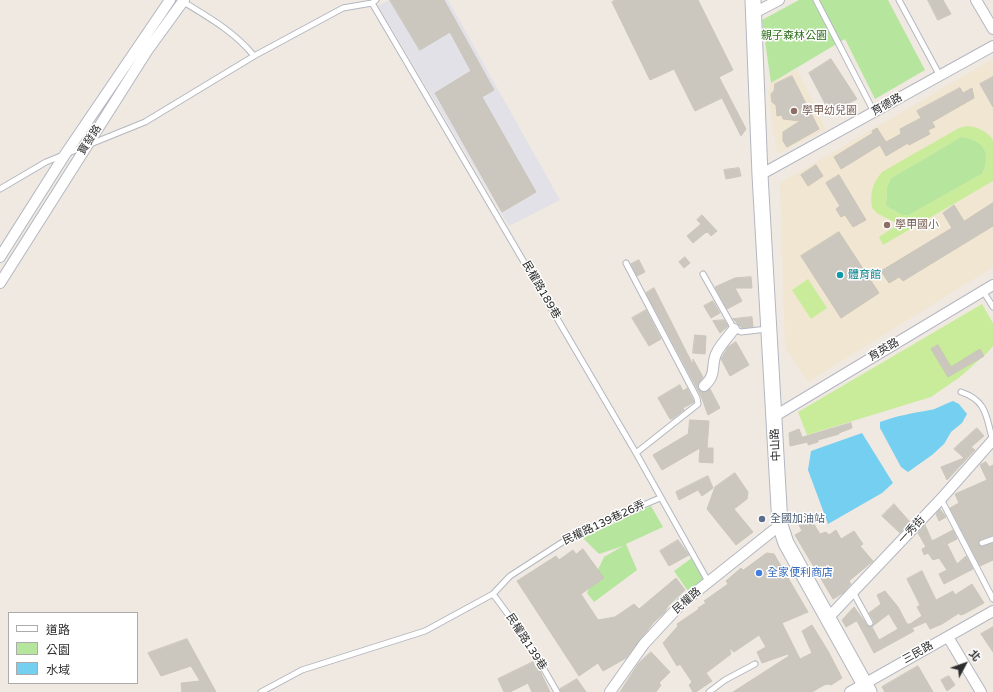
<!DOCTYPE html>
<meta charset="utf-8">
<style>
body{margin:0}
#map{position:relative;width:993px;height:692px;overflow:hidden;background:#efe9e1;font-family:"Varela Round","Noto Sans TC",sans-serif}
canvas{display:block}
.legend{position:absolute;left:8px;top:612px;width:130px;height:72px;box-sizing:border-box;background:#fff;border:1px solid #ababab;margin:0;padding:5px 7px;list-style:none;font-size:12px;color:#2e2e2e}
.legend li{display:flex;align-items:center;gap:8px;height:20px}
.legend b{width:20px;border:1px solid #ababab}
.north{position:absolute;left:945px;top:644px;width:40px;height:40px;-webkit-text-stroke:3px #fff;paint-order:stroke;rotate:49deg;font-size:11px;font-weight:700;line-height:16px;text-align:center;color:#2e2e2e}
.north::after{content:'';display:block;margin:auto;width:14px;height:18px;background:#2e2e2e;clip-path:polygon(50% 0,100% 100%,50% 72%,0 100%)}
</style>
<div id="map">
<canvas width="993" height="692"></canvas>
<ul class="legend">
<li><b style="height:5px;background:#fff"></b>道路</li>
<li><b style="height:11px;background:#b6e59e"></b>公園</li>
<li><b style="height:11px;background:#75cff0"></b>水域</li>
</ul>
<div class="north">北</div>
</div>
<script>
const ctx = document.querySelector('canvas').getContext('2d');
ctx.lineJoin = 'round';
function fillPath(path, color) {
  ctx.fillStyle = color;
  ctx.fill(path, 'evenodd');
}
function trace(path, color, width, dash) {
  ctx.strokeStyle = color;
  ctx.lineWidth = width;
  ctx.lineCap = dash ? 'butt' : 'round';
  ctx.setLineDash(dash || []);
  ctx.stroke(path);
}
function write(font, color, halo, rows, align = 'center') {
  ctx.font = font + ' "Varela Round","Noto Sans TC",sans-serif';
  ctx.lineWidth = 3;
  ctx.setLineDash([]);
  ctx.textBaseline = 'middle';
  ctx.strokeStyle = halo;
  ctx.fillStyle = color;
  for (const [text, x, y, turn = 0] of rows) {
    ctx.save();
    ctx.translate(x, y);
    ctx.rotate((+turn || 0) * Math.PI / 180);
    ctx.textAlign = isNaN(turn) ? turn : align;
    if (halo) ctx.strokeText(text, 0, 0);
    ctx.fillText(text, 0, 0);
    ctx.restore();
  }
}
const industrial = new Path2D(`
 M389,0H448L560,200L509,226L378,6Z`);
const education = new Path2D(`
 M991,60L993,61V267L808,382L785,348L780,183Z
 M797,69L826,129L777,154L768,93L771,83Z`);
const green = new Path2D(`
 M799,0H888L925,70L875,99L845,39L771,83L762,20Z
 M961,137C983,139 993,153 982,174L909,215H902L886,206L887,187L891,178Z
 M651,506L663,527L626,544L637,570L594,602L587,593L604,557L623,546L599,554L583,538Z
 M693,557L706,578L688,591L674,571Z`);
const pitch = new Path2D(`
 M967,126C978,127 987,131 993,140V181L883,245L879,237L899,224L878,214L872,208C870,193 872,184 882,172L959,128ZM961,137C983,139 993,154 982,174L909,215H902L886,206L887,187L891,178Z
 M808,279L827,308L811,319L792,290Z
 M982,304L993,323V346L987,353L960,377L931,397L807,435L798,412Z`);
const water = new Path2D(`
 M953,401L959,404L967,414L962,423L951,432L944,444L932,455L908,472L901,467L880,428V422C896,416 913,413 930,410C934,410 947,403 953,401Z
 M862,433L893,483L882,493L828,524L808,470L811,451Z`);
const building = new Path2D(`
 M390,0H444L494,90L482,97L536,192L502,212L435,93L471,71L450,32L420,50Z
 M616,0H698L733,70L719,77L746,129L741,136L722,98L695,111L674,69L650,80L612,2Z
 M928,0H943L951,14L938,20Z
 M831,59L857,99L830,113L809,73Z
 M792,76L819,129L787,147L783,141V132L800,121L783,119L782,115L777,116L776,105L772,102L771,94L774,91L775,84Z
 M993,77V107L980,84Z
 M960,88L963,93L972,88L974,98L932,122L935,127L928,130L930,134L909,145L908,143L886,156L880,145L841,169L834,157L873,133L872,131L877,128L886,142L901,134L900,129L921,118L917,111Z
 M816,165L823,176L808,186L801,175Z
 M739,168L741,176L726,179L724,170Z
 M839,175L866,220L853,227L845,215L841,217L836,209L840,206L826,183Z
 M993,203V226L903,281L899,277L889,283L881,271L952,228L943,213L954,205L964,221Z
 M702,215L717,231L711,236L708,232L705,233L693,243L687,236L701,224L697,220Z
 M839,232L879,293L841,318L801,256Z
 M685,257L690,263L684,268L679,262Z
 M639,260L645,272L637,276L631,264Z
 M751,277L752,288H735L742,301L727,309L715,287L735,278Z
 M654,288L693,365V359L703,377L698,384V388L703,392L710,389L720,408L708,415L701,396L646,293Z
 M713,301L720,313L711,318L704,306Z
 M646,310L661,339L649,346L632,318Z
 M752,317L753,327L742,328L733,319Z
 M724,320L728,326L720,333L713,321Z
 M695,335L706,336L705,354L693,353Z
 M736,342L749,365L730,376L721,359L728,347Z
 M938,345L951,367L980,349L984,356L948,377L931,349Z
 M680,385L683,391L687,388L694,402L683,408L684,410L672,419H670L658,398Z
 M690,420L709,421L707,448H713V463L699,462L700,448L662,470L653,455L688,434Z
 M851,423L852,428L839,433V434L818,440V442L808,445V442L790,446L789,433L799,429L802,437Z
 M977,428L984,436L971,447L975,450L947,480L941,467L964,458L954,449Z
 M986,462L989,467L993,465V535L981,539L978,543L982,547L993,543V560L980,566L950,508L959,503L955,494L987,480L980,465Z
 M735,473L748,492L747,499L734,509L753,532L736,545L707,509L715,487Z
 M708,476L713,488L702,496L698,490L679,500L676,492Z
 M894,504L910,522L900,533L882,516Z
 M940,509L946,517L939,521L936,514Z
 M810,518L820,534L826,532L829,535L836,530L841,539L854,531L863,544L860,546L873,561L849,581L851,584L843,593L833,599L795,535L802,531L799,525Z
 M925,525L932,541L953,530L957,539L947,544L957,564L966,556L973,569L944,584L939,574L947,570L939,558L933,560L928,553L924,555L922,549L926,547L918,533Z
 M678,540L689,555L669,566L660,551Z
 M583,549L604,578L581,594L598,620L615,617L634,604L639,609L676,578L685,590L668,606L665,612L654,622L626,658L603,671L598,663L579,676L517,581L556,556L559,560L573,550L576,554Z
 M767,553L774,554L808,612L782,623L800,659L812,653L802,631L812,625L828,651L842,678L831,685L828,684L824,685L812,692H733L789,656L788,654L762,663L757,652L766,647L759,635L734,652L729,648L731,654L706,673L712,681L696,692H693L689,685L692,682L680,664L677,666L663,643L678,626L677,624L699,609L698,608L706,603L704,601L728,584L726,581L741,568L743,570Z
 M922,571L936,600L953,591L955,595L972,584L984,603L964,614L960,615L959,613L942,624L930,629L926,622L912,628L914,631L874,653L857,621L858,620L846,627L842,620L854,607L867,625L872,626L874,621L869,613L881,604L877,595L885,591L898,607L907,624H910L922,616L917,607L920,605L907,579ZM889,614L898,629L879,640L872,627Z
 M993,627V652L981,634Z
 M187,639L216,692H182L181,683L200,681L191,666L161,676L148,653Z
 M651,652L670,672L659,683L661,685L656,692H620L638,664Z
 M533,662L535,667L538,666L539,669L550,692H532L528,683L510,692H504L498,679Z
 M918,666L933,692H885L882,687Z
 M949,676L955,685L947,691L941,680Z
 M577,679L586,692H561L560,689Z`);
const lane = new Path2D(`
 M376,0L372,3L636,453L709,583
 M816,0L874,112
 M899,0L940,76
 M182,1C208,17 235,32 254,56
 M0,189L46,162L145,122L254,56L343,8L372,3
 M626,263L697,398L698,404L636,453
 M703,274L734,329L741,332L767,329
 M983,291L993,307
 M961,392C988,401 986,418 993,441
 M941,499L993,599
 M982,543L993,539
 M853,592L870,623
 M493,594L529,643L557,692
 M261,692L302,670L425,631L493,594L510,576L575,534L660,498
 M709,692L725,680L755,664`);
const street = new Path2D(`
 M976,0L993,29
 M754,13L779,0
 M760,175L993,46
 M0,257L64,156L170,0
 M0,283L147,51L184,0
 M704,386C718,374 710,364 717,352C721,344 729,336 734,329
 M775,416L993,285
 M829,617L941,499L993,440
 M948,637L981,692
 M610,692L644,644L682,603L780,525
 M850,692L993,611`);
const secondary = new Path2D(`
 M753,0L760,175L780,525L786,543L869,692`);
const markers = [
 [794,111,4,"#8d6e63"],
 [887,225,4,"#8d6e63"],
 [840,275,4,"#0f9aa8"],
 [762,519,4,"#5c6f8a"],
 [759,573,4,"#3f7fe0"]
];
const parkNames = [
 ["親子森林公園",794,36]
];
const streetNames = [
 ["育德路",887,105,-29],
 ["寶發路",90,140,-57],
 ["民權路189巷",541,290,60],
 ["育英路",884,350,-31],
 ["中山路",776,445,-93],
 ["民權路139巷26弄",604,523,-25],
 ["一秀街",912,530,-47],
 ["民權路",687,601,-41],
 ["民權路139巷",526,642,57],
 ["三民路",918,653,-29]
];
const educationNames = [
 ["學甲幼兒園",802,111],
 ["學甲國小",895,225]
];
const cultureNames = [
 ["體育館",848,275]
];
const serviceNames = [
 ["全國加油站",770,519]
];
const shopNames = [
 ["全家便利商店",767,573]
];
fillPath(industrial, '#e3e1e8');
fillPath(education, '#f0e6d1');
fillPath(green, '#b6e59e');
fillPath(pitch, '#c9ec9a');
fillPath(water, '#75cff0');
fillPath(building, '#cbc7bf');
trace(building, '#cbc5ba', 1);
trace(lane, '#b4b7c1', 7);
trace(street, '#b4b7c1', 12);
trace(secondary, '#b4b7c1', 17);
trace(lane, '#fff', 5);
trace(street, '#fff', 10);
trace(secondary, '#fff', 15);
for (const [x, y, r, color] of markers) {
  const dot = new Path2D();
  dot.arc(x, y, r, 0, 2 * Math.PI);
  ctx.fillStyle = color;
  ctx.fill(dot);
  trace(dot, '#fff', 1.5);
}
write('11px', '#2c6e1b', '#fff', parkNames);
write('11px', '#2e2e2e', '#fff', streetNames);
write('11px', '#785e54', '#fff', educationNames, 'left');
write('11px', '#0d838f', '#fff', cultureNames, 'left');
write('11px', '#4e5e75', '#fff', serviceNames, 'left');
write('11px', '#366cbe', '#fff', shopNames, 'left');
</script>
